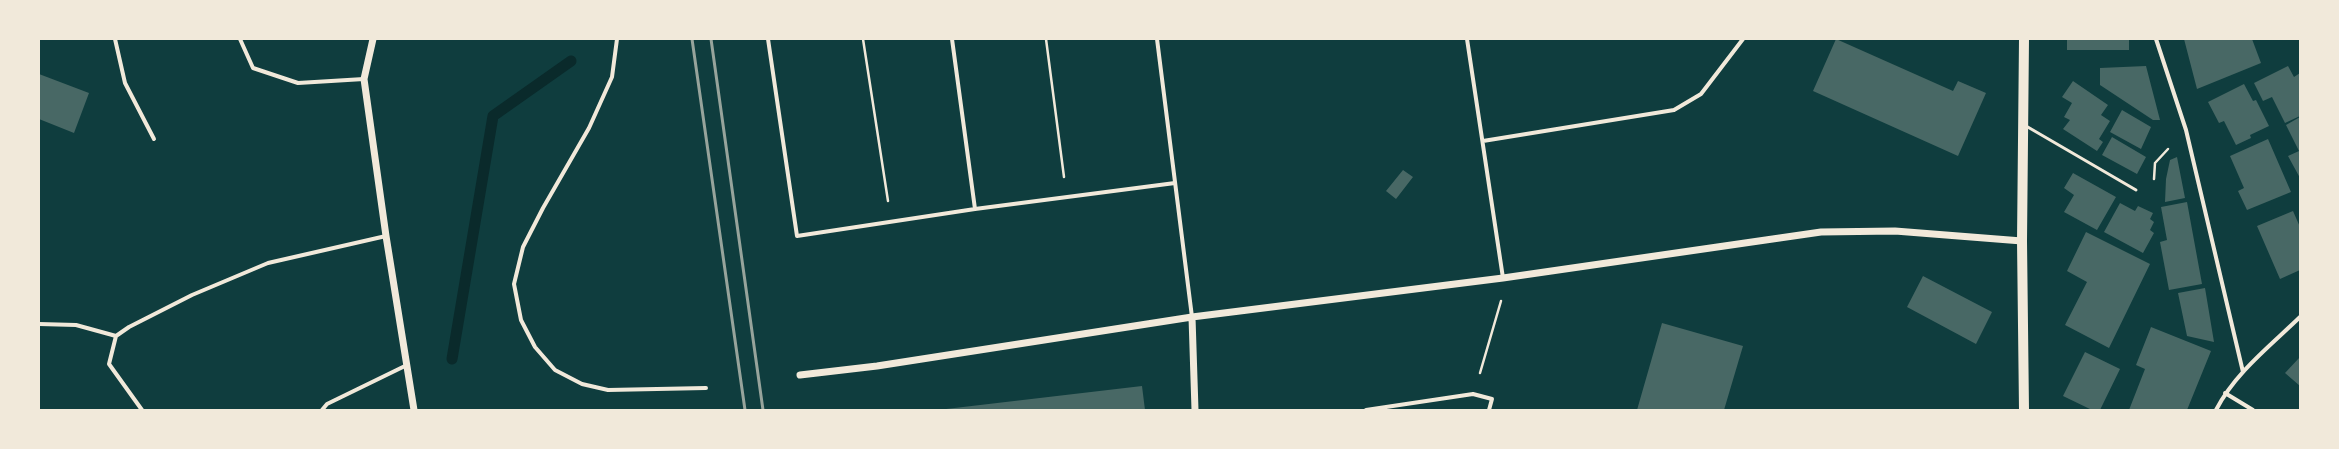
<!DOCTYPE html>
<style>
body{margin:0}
#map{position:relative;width:2339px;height:449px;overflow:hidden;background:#0f3d3e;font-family:"Asap Condensed",sans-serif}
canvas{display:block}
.frame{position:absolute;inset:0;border:40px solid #f1e9da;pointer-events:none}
</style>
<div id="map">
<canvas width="2339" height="449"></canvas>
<div class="frame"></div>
</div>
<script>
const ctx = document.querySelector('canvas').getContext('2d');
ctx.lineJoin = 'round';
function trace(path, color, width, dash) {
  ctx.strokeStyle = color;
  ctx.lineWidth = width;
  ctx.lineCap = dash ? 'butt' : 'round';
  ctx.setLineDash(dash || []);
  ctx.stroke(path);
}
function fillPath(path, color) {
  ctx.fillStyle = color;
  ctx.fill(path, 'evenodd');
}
const stream = new Path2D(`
 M452,359L493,116L571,61`);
const building = new Path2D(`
 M1836,39L1953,91L1958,81L1986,93L1958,156L1813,91Z
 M2067,39H2129V50H2067Z
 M2184,39H2252L2261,63L2197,89Z
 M2146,66L2160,120H2153L2100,85V68Z
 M2288,66L2294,77L2300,73V116L2285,123L2272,97L2263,101L2254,83Z
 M39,74L89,93L74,133L39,119Z
 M2073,81L2108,105L2101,115L2110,121L2099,139L2103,142L2097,151L2063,129L2070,120L2064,117L2072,103L2062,97Z
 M2244,84L2253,101L2256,100L2269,126L2250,135L2251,138L2236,145L2224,121L2219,123L2208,102Z
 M2122,110L2151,127L2141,149L2110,132Z
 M2300,117V178L2288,156L2299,151L2286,125Z
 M2112,137L2146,157L2137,174L2102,155Z
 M2268,139L2291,192L2247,210L2238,191L2244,188L2230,156Z
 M2177,157L2185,198L2165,202L2166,179L2170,160Z
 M1403,170L1413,177L1396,199L1386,191Z
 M2073,173L2116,197L2097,230L2064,212L2074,195L2064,188Z
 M2187,202L2202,284L2169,290L2160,242L2167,240L2161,207Z
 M2120,203L2135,211L2138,206L2153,213L2150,219L2154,222L2150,230L2154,233L2143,253L2104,232Z
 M2293,211L2300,227V270L2280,279L2257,226Z
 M2086,232L2150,264L2109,348L2065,325L2087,282L2067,271Z
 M1923,276L1992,312L1976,344L1907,307Z
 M2205,288L2214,342L2187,336L2178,293Z
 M1662,323L1743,346L1724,410H1637Z
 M2151,327L2211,351L2187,410H2129L2145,369L2136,365Z
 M2085,352L2120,369L2100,410H2092L2063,396Z
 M2300,357V386L2285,373Z
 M1142,386L1145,410H946V409Z`);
const path = new Path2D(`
 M863,39L888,201
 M1046,39L1064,177
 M2154,179L2155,163L2168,149
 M1480,373L1501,301`);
const service = new Path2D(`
 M2026,126L2136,190`);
const minor = new Path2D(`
 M115,39L125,83L154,139
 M240,39L253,68L298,83L364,79
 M617,39L612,77L589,128L543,208L523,247L514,284L521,320L535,347L555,370L582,384L608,390L706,388
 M768,39L797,236L975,209L1175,183
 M952,39L975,209
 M1157,39L1192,317
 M1467,39L1503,278
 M2156,39L2186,130L2243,372
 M1483,141L1674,110L1701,94L1743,39
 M39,324L76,325L116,336
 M2225,393L2253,410
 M142,410L109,364L116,336L129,327L192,295L268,263L386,236
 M322,410L327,404L407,365
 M1366,410L1473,394L1492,399L1489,410
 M2216,410C2235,373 2270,346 2300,317`);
const tertiary = new Path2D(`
 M373,39L364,79L386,236L414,410
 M1192,317L1195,410
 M800,375L877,366L1192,317L1503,278L1821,232L1895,231L2022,241`);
const primary = new Path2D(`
 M2024,410L2022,241L2024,39`);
const rail = new Path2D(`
 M692,39L745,410
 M711,39L763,410`);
trace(stream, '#0a2a2b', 11);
fillPath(building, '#486865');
trace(path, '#f1e9da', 2.5);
trace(service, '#f1e9da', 3);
trace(minor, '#f1e9da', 4);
trace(tertiary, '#f1e9da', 7);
trace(primary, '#f1e9da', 10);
trace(rail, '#97a49c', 3);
</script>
